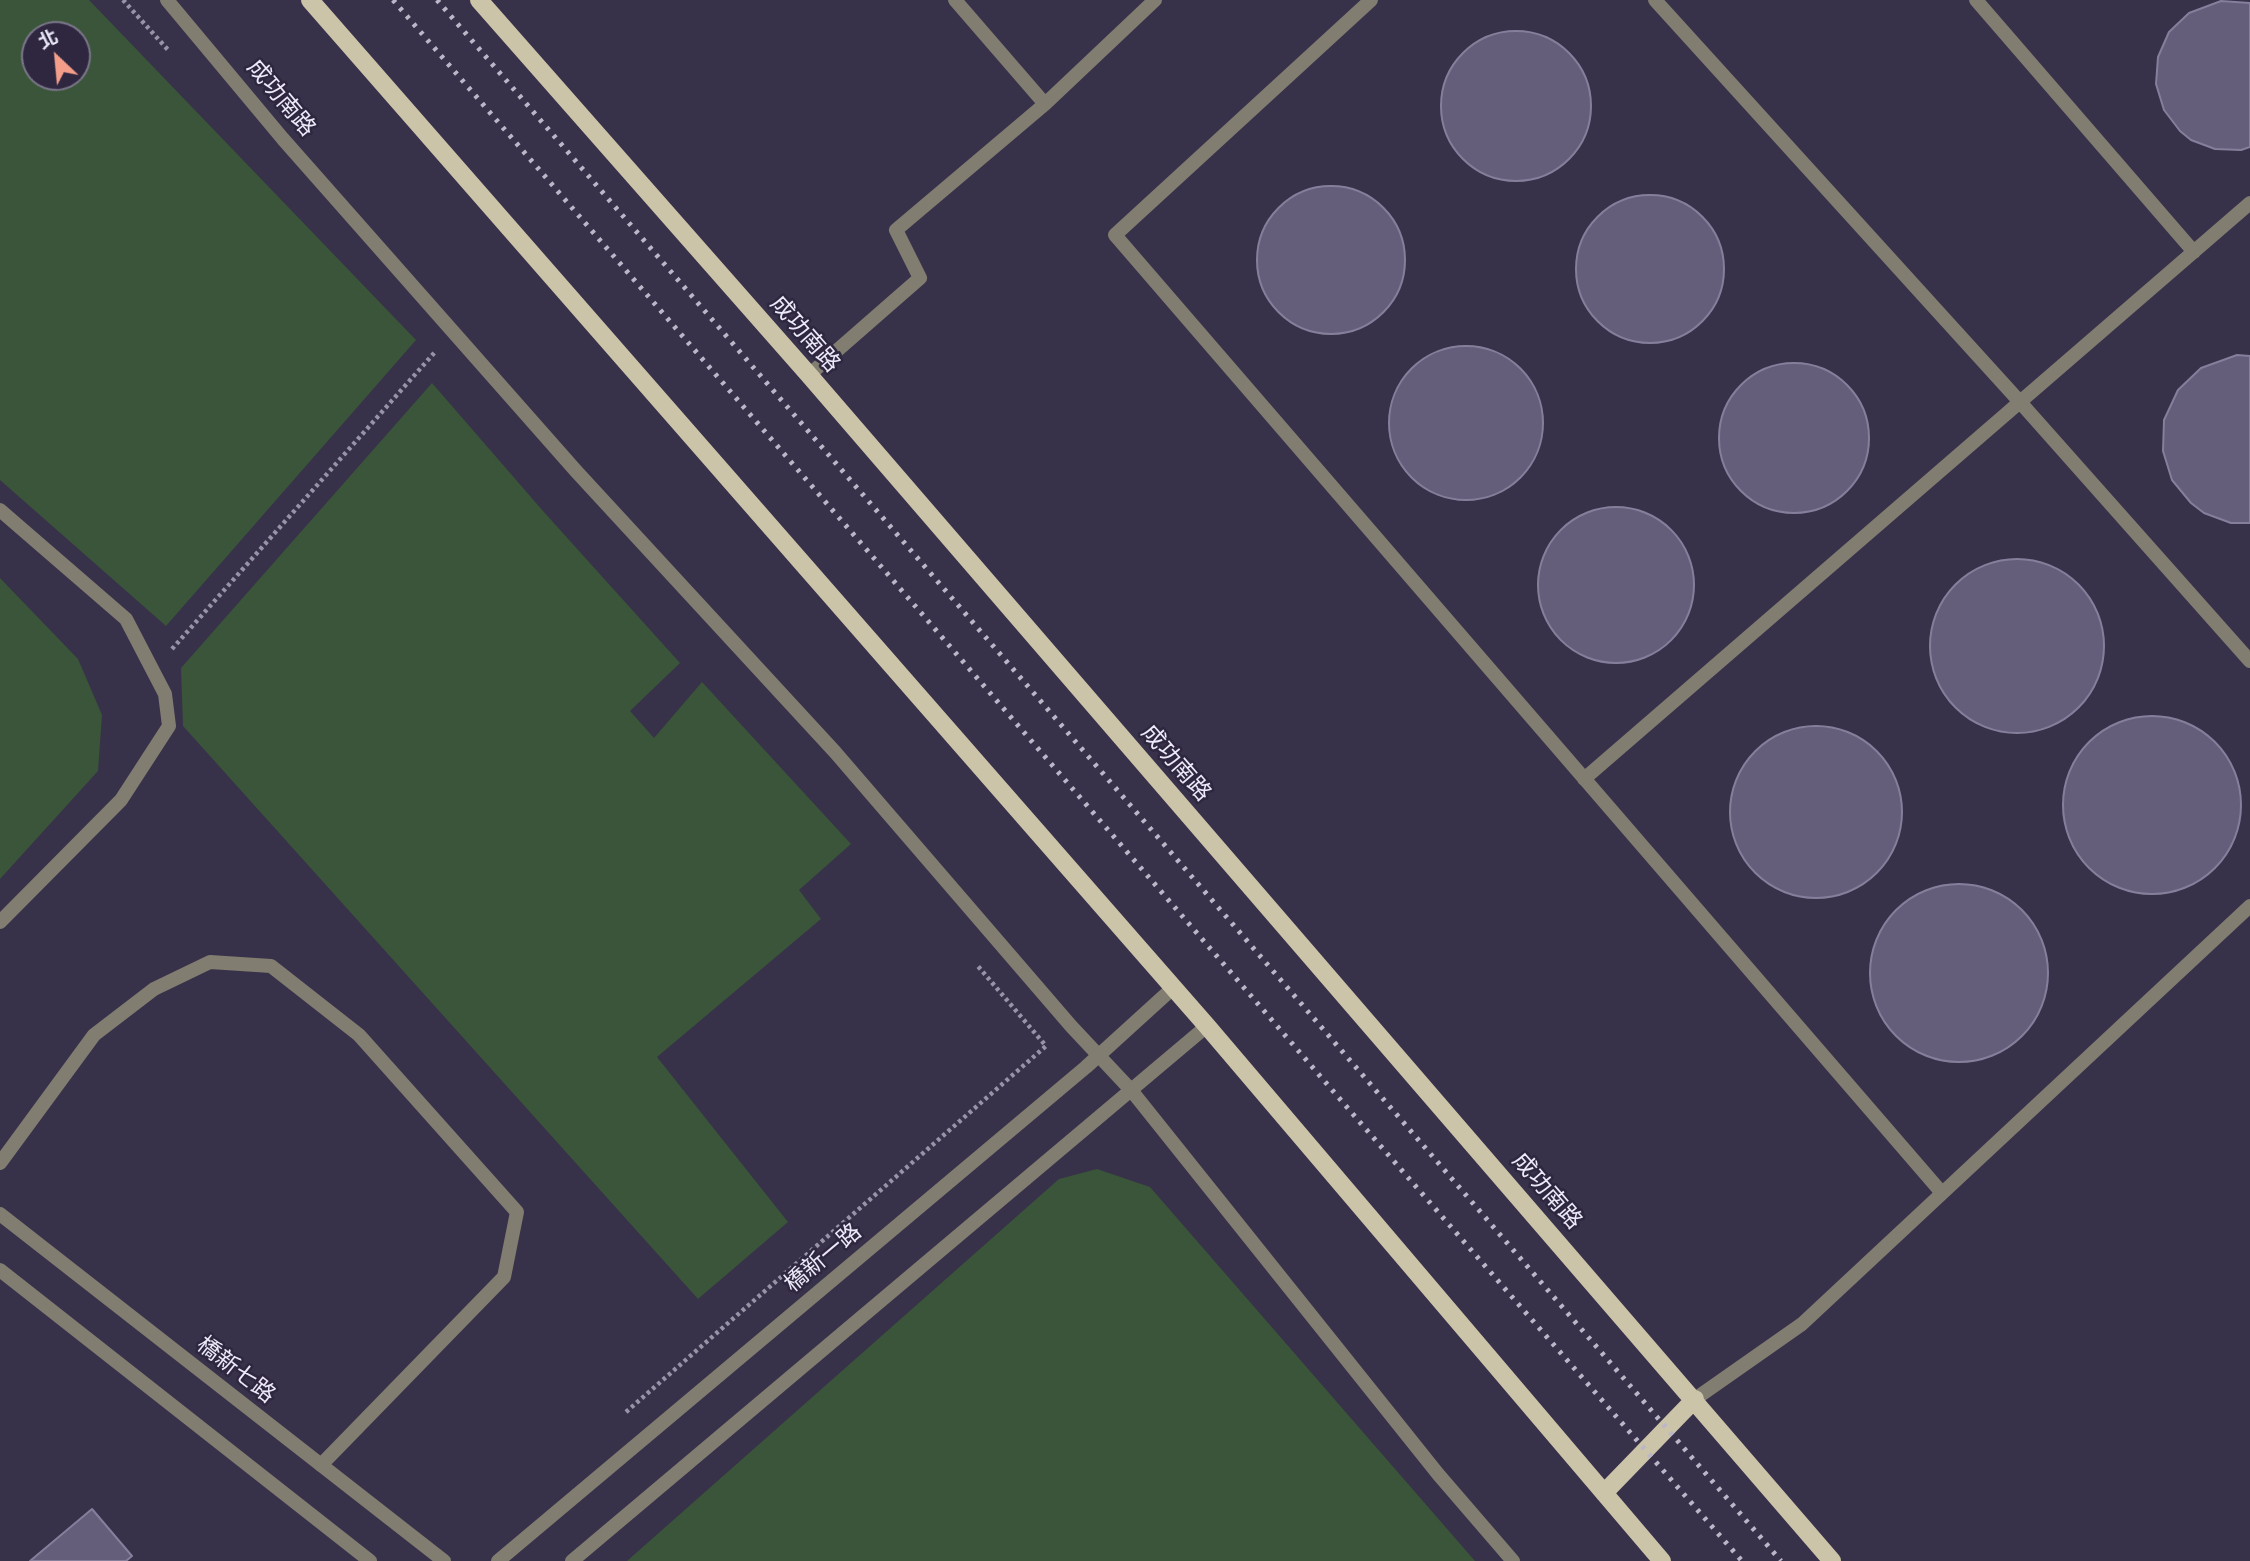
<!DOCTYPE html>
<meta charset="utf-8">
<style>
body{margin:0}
#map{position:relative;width:2250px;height:1561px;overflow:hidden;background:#38314a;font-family:Quicksand,"Noto Sans TC",sans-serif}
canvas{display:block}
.north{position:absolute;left:21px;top:21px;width:70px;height:70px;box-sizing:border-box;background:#2e273f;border:2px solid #7a7589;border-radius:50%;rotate:334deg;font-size:19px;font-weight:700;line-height:28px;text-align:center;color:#ece9f9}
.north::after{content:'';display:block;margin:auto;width:24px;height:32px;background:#f49e8a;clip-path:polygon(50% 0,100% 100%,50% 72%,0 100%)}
</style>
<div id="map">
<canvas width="2250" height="1561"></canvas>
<div class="north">北</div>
</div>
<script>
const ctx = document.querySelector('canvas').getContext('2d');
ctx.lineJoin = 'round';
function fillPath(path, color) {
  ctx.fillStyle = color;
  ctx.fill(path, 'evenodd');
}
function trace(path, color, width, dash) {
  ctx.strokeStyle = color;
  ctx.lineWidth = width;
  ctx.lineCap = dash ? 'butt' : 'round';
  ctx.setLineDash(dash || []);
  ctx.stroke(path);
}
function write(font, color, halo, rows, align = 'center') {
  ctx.font = font + ' Quicksand,"Noto Sans TC",sans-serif';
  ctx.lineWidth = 5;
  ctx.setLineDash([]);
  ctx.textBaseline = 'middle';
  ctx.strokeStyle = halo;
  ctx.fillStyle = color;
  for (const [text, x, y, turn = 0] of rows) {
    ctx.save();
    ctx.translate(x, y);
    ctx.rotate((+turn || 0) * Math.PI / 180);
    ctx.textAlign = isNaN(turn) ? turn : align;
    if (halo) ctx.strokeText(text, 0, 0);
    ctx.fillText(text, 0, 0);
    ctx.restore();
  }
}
const green = new Path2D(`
 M0,0H89L416,340L166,626L0,480ZM35,35H77V77H35Z
 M432,383L543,511L680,663L630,711L654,738L702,682L851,844L799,890L821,919L657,1057L788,1222L698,1299L183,726L181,668Z
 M0,578L78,659L102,715L98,771L0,879Z
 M1097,1169L1150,1187L1475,1561H627L1059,1179Z`);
const building = new Path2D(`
 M2221,1L2250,3V147L2241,150L2215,149L2191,140L2180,131L2164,110L2156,84L2158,57L2169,32L2189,13Z
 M1441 106a75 75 0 1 1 150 0a75 75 0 1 1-150 0Z
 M1257 260a74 74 0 1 1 148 0a74 74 0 1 1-148 0Z
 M1576 269a74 74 0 1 1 148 0a74 74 0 1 1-148 0Z
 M1389 423a77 77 0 1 1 154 0a77 77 0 1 1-154 0Z
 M2237,355L2250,356V523H2231L2204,513L2191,503L2172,480L2163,451L2164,420L2178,390L2201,368Z
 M1719 438a75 75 0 1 1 150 0a75 75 0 1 1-150 0Z
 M1538 585a78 78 0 1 1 156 0a78 78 0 1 1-156 0Z
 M1930 646a87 87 0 1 1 174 0a87 87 0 1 1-174 0Z
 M2063 805a89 89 0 1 1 178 0a89 89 0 1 1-178 0Z
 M1730 812a86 86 0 1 1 172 0a86 86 0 1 1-172 0Z
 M1870 973a89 89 0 1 1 178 0a89 89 0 1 1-178 0Z
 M92,1509L132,1556L126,1561H30Z`);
const path = new Path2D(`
 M123,0L169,51
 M172,649L435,352
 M626,1412L1046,1046L977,965`);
const service = new Path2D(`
 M167,0L283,139L576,471L835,752L1071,1026L1131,1090L1438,1474L1513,1561
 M1371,0L1115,235L1942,1193
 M1655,0L2020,402L2250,661
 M1976,0L2194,252
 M1584,779L2250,203
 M0,1163L94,1035L154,989L210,962L271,966L359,1035L517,1212L504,1277L321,1465
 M1695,1399L1802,1324L2250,906`);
const minor = new Path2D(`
 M955,0L1045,104
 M809,375L920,278L896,230L1045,104L1155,0
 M0,510L126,619L165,694L169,726L121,800L0,922
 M0,1214L444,1561
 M0,1270L370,1561
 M498,1561L1086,1067L1174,987
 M572,1561L1207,1026`);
const primary = new Path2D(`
 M310,0L1207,1026L1662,1561
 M479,0L809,375L1832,1561
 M1604,1493L1695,1399`);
const rail = new Path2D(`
 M393,0L1358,1120L1742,1561
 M437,0L1781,1561`);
const streetNames = [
 ["成功南路",281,98,50],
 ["成功南路",805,334,49],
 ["成功南路",1176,763,49],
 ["成功南路",1547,1191,49],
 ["橋新一路",823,1258,-40],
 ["橋新七路",236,1370,38]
];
fillPath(green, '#3a5539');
fillPath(building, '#655e7a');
trace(building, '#867f9c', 2);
trace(path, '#9893a7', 4.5, [3.5, 3.5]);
trace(service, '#817d70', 14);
trace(minor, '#817d70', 14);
trace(primary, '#cbc4a9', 18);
trace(rail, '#bbb7c9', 5, [3.5, 7]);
write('23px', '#ece9f9', '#2e273f', streetNames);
</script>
